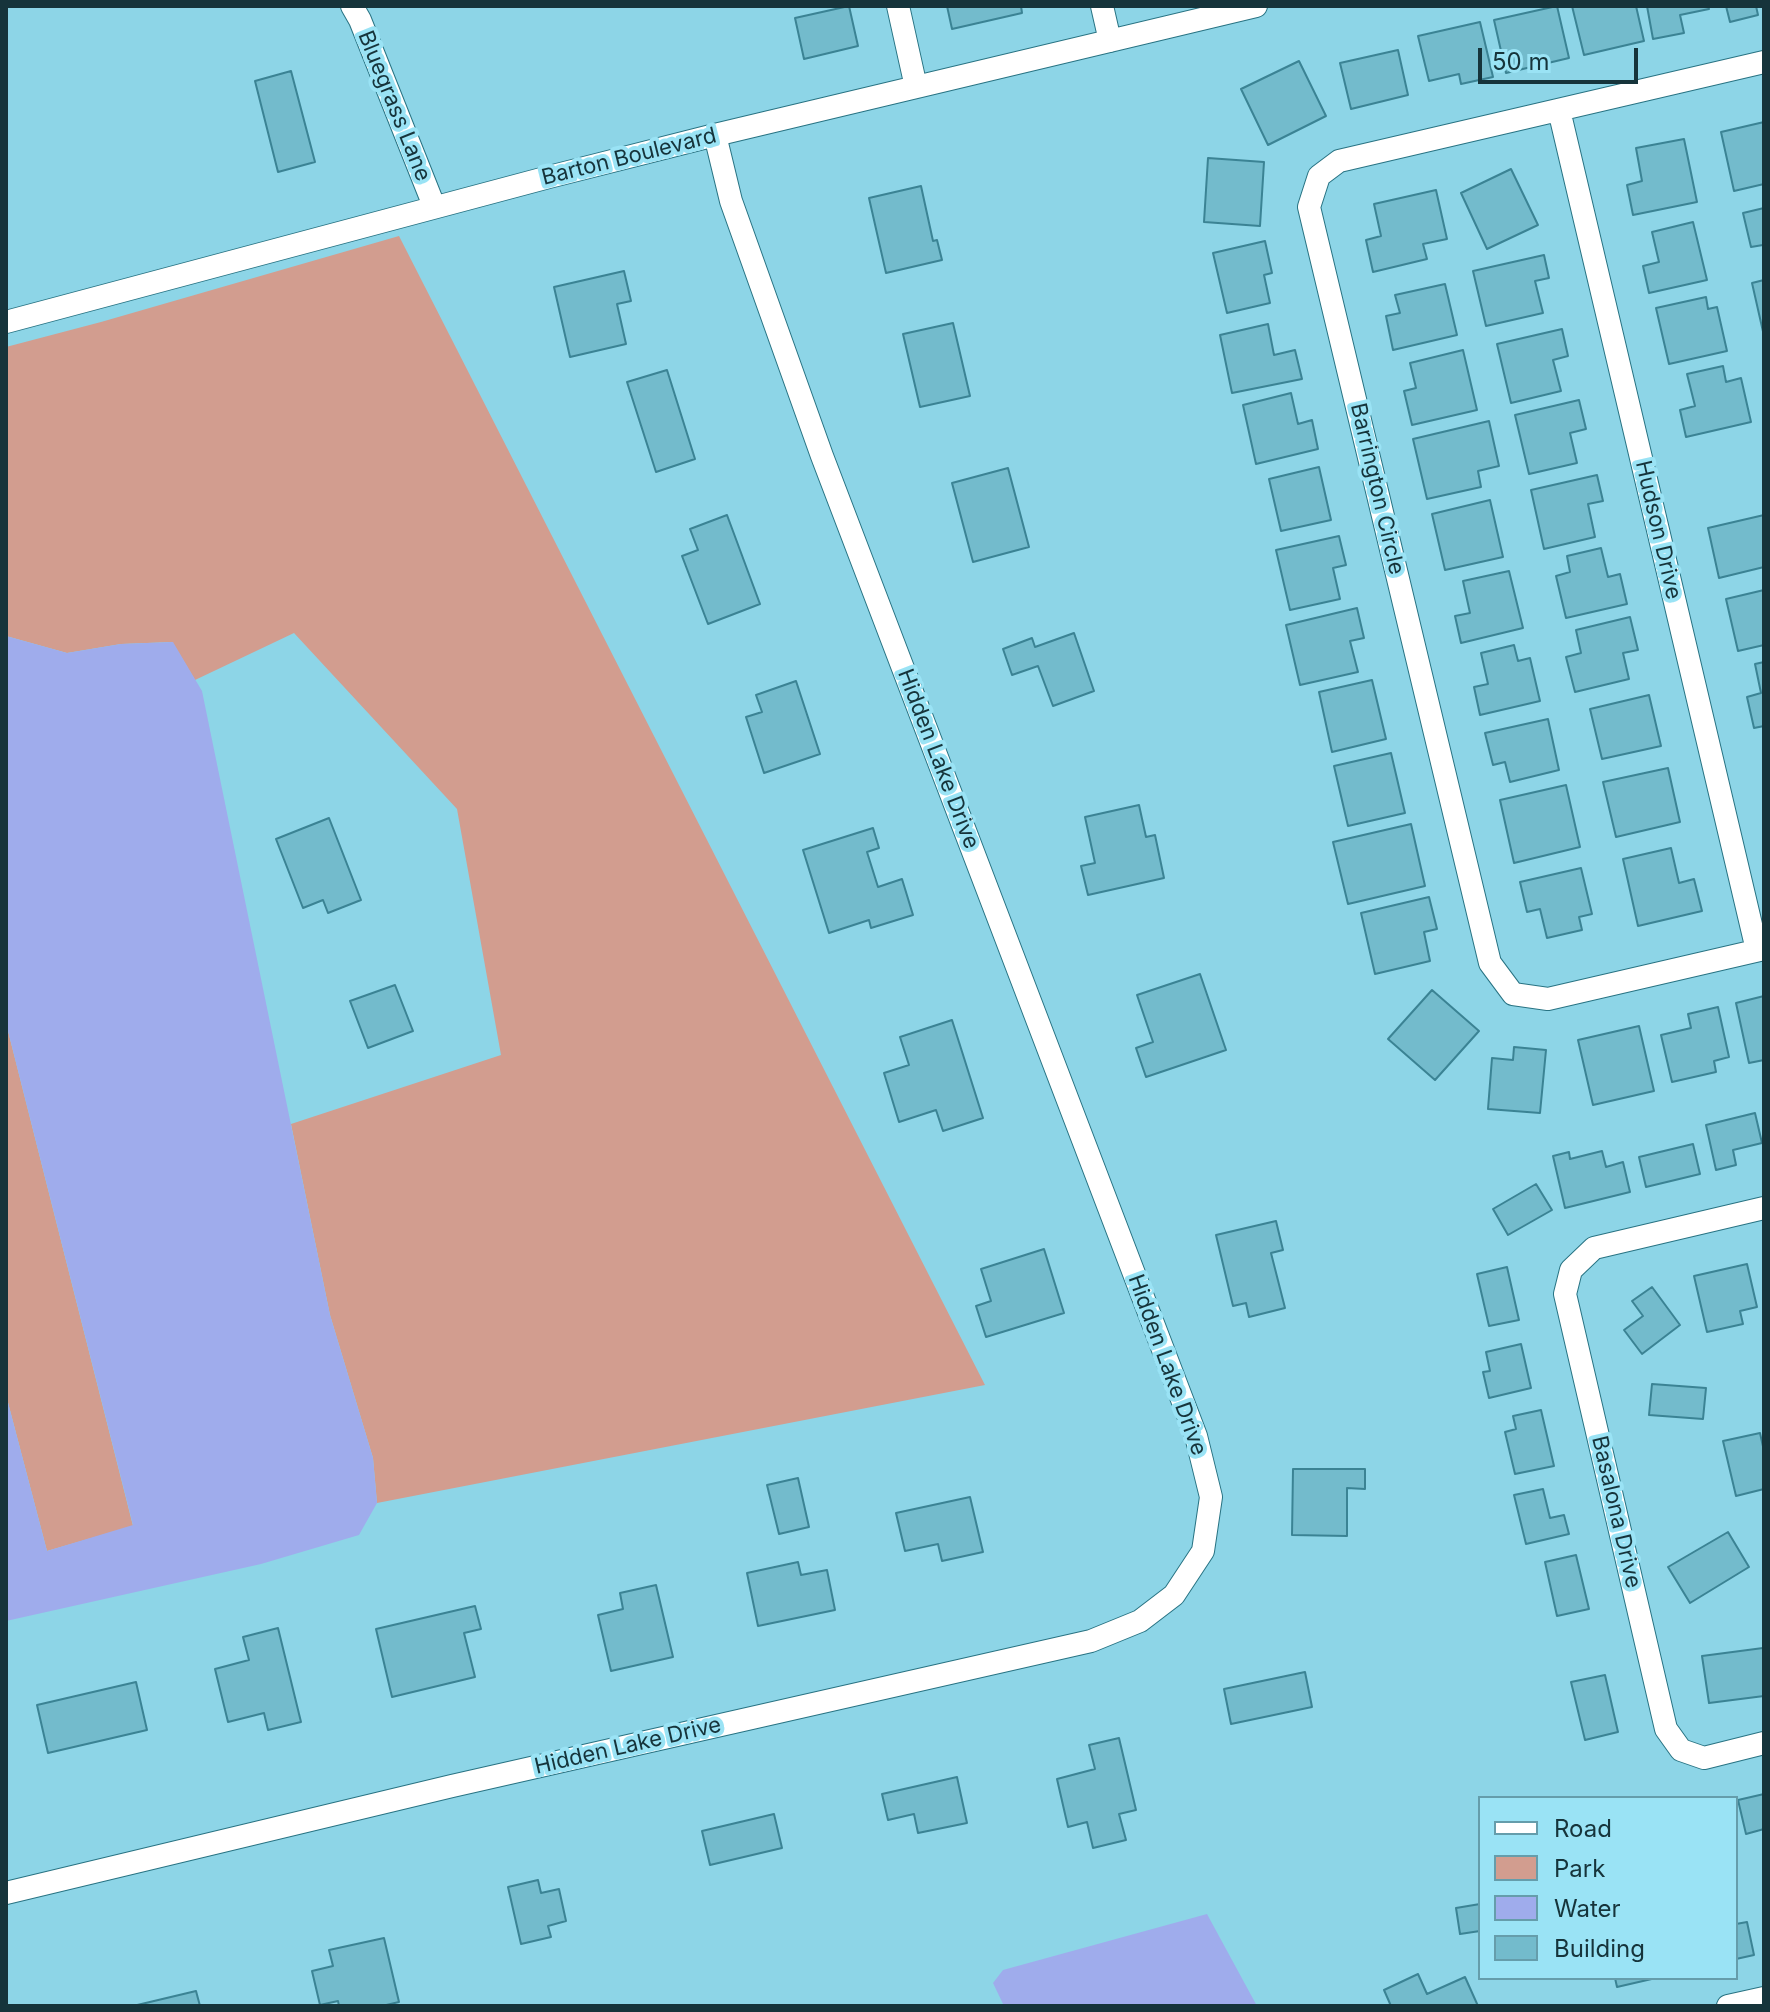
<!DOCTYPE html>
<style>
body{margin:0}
#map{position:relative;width:1770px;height:2012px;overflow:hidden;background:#8dd5e7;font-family:Inter,sans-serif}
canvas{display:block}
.frame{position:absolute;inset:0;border:8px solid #16343b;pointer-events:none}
.legend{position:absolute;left:1478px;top:1796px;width:260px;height:184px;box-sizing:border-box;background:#9ae3f5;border:2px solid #659dab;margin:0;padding:10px 14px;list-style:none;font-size:24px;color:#16343b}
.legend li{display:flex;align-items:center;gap:16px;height:40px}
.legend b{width:40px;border:2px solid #659dab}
.scale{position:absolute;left:1478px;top:48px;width:160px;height:36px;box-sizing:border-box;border:4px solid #16343b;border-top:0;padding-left:10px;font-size:24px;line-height:28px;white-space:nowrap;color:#16343b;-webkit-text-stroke:6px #9ae3f5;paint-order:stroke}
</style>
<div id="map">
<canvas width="1770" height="2012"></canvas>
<div class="frame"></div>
<ul class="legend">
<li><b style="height:10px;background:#fff"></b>Road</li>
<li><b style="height:22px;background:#d29d8f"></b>Park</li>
<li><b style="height:22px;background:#9facec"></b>Water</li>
<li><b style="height:22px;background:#73bbcc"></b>Building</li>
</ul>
<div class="scale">50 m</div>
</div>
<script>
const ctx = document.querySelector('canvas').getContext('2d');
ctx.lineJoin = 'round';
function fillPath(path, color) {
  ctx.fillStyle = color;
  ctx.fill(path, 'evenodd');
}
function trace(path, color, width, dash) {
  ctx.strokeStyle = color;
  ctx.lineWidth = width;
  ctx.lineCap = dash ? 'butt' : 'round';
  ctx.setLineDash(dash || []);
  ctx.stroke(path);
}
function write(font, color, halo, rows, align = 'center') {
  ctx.font = font + ' Inter,sans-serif';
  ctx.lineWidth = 8;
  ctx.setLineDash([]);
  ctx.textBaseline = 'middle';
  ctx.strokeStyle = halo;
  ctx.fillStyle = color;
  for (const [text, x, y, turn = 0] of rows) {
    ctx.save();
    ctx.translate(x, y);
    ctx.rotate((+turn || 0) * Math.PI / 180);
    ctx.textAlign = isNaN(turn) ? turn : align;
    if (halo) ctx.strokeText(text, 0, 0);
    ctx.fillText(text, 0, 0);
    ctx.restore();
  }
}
const green = new Path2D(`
 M399,236L985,1385L377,1503L373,1458L330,1315L291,1124L501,1055L457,809L294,633L195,680L172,642L121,644L67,653L6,636V347L101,322Z
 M6,1023L133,1526L47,1551L6,1395Z`);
const water = new Path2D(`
 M6,636L67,653L121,644L173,642L202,691L330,1315L373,1458L377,1503L359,1535L261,1564L6,1621V1395L47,1551L133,1525L6,1023Z
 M1207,1914L1257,2006H1004L993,1983L1003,1970Z`);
const building = new Path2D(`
 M849,6L858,46L804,59L795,18Z
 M947,6H1021L1022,13L952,29Z
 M1557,6L1569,58L1506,73L1494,20Z
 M1572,6H1636L1644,41L1584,55Z
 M1647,6H1708L1709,9L1680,15L1684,33L1653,39Z
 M1726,6H1756L1758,15L1730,22Z
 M1480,22L1493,77L1461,84L1459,74L1429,81L1418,36Z
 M1398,50L1408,95L1351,109L1340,63Z
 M1299,61L1326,116L1268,145L1241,89Z
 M291,71L315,162L278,172L255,81Z
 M1764,122V184L1734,191L1721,132Z
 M1684,139L1697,202L1633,215L1627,185L1642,181L1636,148Z
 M1208,158L1264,162L1260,226L1204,222Z
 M1511,169L1538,225L1487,249L1461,193Z
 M921,186L933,241L937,240L942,260L886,273L869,198Z
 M1436,190L1447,239L1423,244L1427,259L1373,272L1366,240L1381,236L1374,204Z
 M1764,208V249L1763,245L1751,247L1743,213Z
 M1693,222L1707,280L1649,293L1643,266L1659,262L1652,232Z
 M1265,241L1272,273L1264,275L1270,303L1227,313L1213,253Z
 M1544,255L1549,278L1535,281L1543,313L1486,326L1473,271Z
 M624,271L631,301L617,304L626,344L570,357L554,287Z
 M1764,280V336L1752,283Z
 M1445,284L1457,335L1393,350L1386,316L1400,313L1395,295Z
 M1706,297L1708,309L1717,307L1727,351L1669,364L1656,308Z
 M953,323L970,396L920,407L903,334Z
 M1268,324L1274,355L1295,350L1302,379L1232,393L1220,335Z
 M1562,329L1568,356L1553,360L1561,391L1511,403L1497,344Z
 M1463,350L1477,410L1412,425L1404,391L1416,388L1410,363Z
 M1723,366L1726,382L1741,378L1751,422L1686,437L1680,410L1695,406L1687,374Z
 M667,370L695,459L656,472L627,382Z
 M1291,393L1298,424L1312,420L1318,449L1256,464L1243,405Z
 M1579,400L1586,429L1570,433L1577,463L1529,474L1515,415Z
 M1489,421L1499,466L1478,471L1481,487L1427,499L1413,439Z
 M1319,467L1331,520L1281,531L1269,479Z
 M1008,468L1029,547L973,562L952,483Z
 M1597,475L1603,501L1588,504L1595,537L1544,549L1531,490Z
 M1490,500L1503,557L1445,570L1432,514Z
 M727,515L760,604L708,624L682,556L698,550L690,529Z
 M1764,515V567L1719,578L1708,528Z
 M1339,536L1346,565L1333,568L1340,599L1290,610L1276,550Z
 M1601,548L1608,577L1620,574L1627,604L1566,618L1556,576L1570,572L1567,556Z
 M1509,571L1523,628L1461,643L1455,616L1470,613L1463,581Z
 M1764,590V645L1738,651L1726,599Z
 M1357,608L1364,638L1350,641L1358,672L1300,685L1286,625Z
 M1630,617L1638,650L1623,653L1629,679L1575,692L1566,657L1581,653L1576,630Z
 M1074,633L1094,691L1053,706L1038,666L1012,675L1003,649L1032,638L1035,647Z
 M1514,645L1518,661L1530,658L1540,701L1480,715L1474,687L1488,684L1481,653Z
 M1764,662V726L1754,728L1747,697L1761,693L1755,664Z
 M1372,680L1386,739L1332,752L1319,692Z
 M796,681L820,754L764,773L746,717L762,712L756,695Z
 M1649,695L1661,746L1602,759L1590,709Z
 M1548,719L1559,770L1510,782L1505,762L1493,765L1485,733Z
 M1391,753L1405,813L1348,826L1334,766Z
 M1668,768L1680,822L1616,837L1603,782Z
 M1566,785L1580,847L1514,863L1500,800Z
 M1139,805L1146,837L1155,835L1164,878L1088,895L1081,866L1095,863L1085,817Z
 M329,818L361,900L328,913L323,900L303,908L276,839Z
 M1411,824L1425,886L1348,904L1333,842Z
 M873,828L879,848L867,852L878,887L902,879L913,915L871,928L869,920L829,933L803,850Z
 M1671,848L1679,883L1694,879L1702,911L1638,926L1623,859Z
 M1581,868L1592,914L1579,917L1582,930L1547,938L1540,909L1527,912L1520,882Z
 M1429,897L1437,929L1424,932L1430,961L1375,974L1361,913Z
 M1200,974L1226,1050L1146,1077L1136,1048L1153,1042L1137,995Z
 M395,985L413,1031L368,1048L350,1001Z
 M1432,990L1479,1031L1435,1080L1388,1039Z
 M1764,996V1060L1749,1063L1736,1003Z
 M1718,1007L1729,1057L1714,1061L1716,1072L1672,1082L1661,1035L1691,1028L1688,1014Z
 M952,1020L983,1118L943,1131L936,1110L899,1122L884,1073L909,1065L900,1037Z
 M1639,1026L1654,1091L1593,1105L1578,1040Z
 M1514,1047L1546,1050L1540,1113L1488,1109L1492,1058L1513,1060Z
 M1755,1113L1762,1143L1733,1150L1736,1165L1716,1170L1706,1125Z
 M1693,1144L1700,1174L1646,1187L1639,1157Z
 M1602,1151L1606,1167L1623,1162L1630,1192L1565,1208L1553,1156L1569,1152L1570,1159Z
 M1536,1184L1552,1210L1508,1235L1493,1209Z
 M1276,1221L1283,1250L1271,1253L1285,1308L1249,1317L1246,1303L1233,1306L1216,1235Z
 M1044,1249L1064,1313L986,1337L976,1306L991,1301L981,1269Z
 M1747,1264L1757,1307L1740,1311L1743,1324L1707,1332L1694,1276Z
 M1507,1267L1519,1320L1489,1326L1477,1274Z
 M1652,1287L1680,1325L1642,1354L1624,1330L1643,1316L1632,1301Z
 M1521,1344L1531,1388L1489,1398L1483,1372L1490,1371L1486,1352Z
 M1652,1384L1706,1388L1703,1419L1649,1415Z
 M1541,1410L1554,1466L1515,1474L1505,1432L1516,1429L1513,1416Z
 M1760,1433L1764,1451V1489L1736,1496L1723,1441Z
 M1293,1469H1365V1489L1347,1488V1536L1292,1535Z
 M798,1478L809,1527L779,1534L767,1485Z
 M1543,1489L1550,1518L1564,1515L1569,1534L1526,1544L1514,1495Z
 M970,1497L983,1552L942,1561L938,1544L905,1551L896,1513Z
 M1728,1532L1749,1567L1690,1603L1668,1567Z
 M1576,1555L1589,1609L1557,1616L1545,1562Z
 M798,1562L801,1575L827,1570L835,1610L758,1626L747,1573Z
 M656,1585L673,1657L611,1671L598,1615L623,1609L620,1593Z
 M475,1606L481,1629L464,1633L475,1677L392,1697L376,1629Z
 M278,1628L301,1722L268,1730L264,1713L228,1722L215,1669L249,1660L243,1637Z
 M1763,1648L1764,1696L1709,1703L1702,1656Z
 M1305,1672L1312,1707L1231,1724L1224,1689Z
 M1605,1675L1618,1732L1585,1740L1571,1682Z
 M136,1682L147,1730L48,1753L37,1705Z
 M1119,1738L1136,1810L1119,1814L1126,1840L1093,1848L1087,1822L1068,1827L1057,1779L1095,1769L1089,1745Z
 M957,1777L967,1823L918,1833L914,1814L888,1820L882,1794Z
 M1764,1794V1829L1746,1834L1738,1800Z
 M774,1814L782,1848L710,1865L702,1831Z
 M538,1880L541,1893L559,1889L566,1921L548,1926L551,1937L521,1944L508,1887Z
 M1480,1904V1931L1460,1934L1456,1908Z
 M1747,1922L1754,1955L1736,1959V1924Z
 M384,1938L399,2002L382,2006H339L338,2001L320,2005L312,1971L333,1966L329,1950Z
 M1418,1974L1427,1994L1465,1977L1478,2006H1391L1384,1990Z
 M1615,1978H1656L1617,1987Z
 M196,1991L200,2006H133Z`);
const minor = new Path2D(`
 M352,6L360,20L434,206
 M898,6L916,87
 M1102,6L1110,41
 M1764,62L1339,161L1319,176L1309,207L1490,963L1513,994L1548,999L1764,949
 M1559,110L1757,950
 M6,322L549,177L715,135L1256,6
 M1764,1208L1594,1248L1571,1270L1565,1294L1666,1729L1681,1750L1704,1758L1764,1743
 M6,1893L452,1786L1091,1641L1140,1621L1174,1595L1203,1551L1211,1497L1196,1436L822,456L731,201L715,135
 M1728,2006L1764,1998`);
const streetNames = [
 ["Bluegrass Lane",394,106,68],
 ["Barton Boulevard",629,157,-14],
 ["Barrington Circle",1377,489,77],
 ["Hudson Drive",1658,530,77],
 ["Hidden Lake Drive",938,759,69],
 ["Hidden Lake Drive",1167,1365,70],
 ["Basalona Drive",1616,1512,77],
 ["Hidden Lake Drive",628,1746,-13]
];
fillPath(green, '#d29d8f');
fillPath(water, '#9facec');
fillPath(building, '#73bbcc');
trace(building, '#3b8394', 2);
trace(minor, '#287383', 24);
trace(minor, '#fff', 22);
write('22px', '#16343b', '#9ae3f5', streetNames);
</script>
